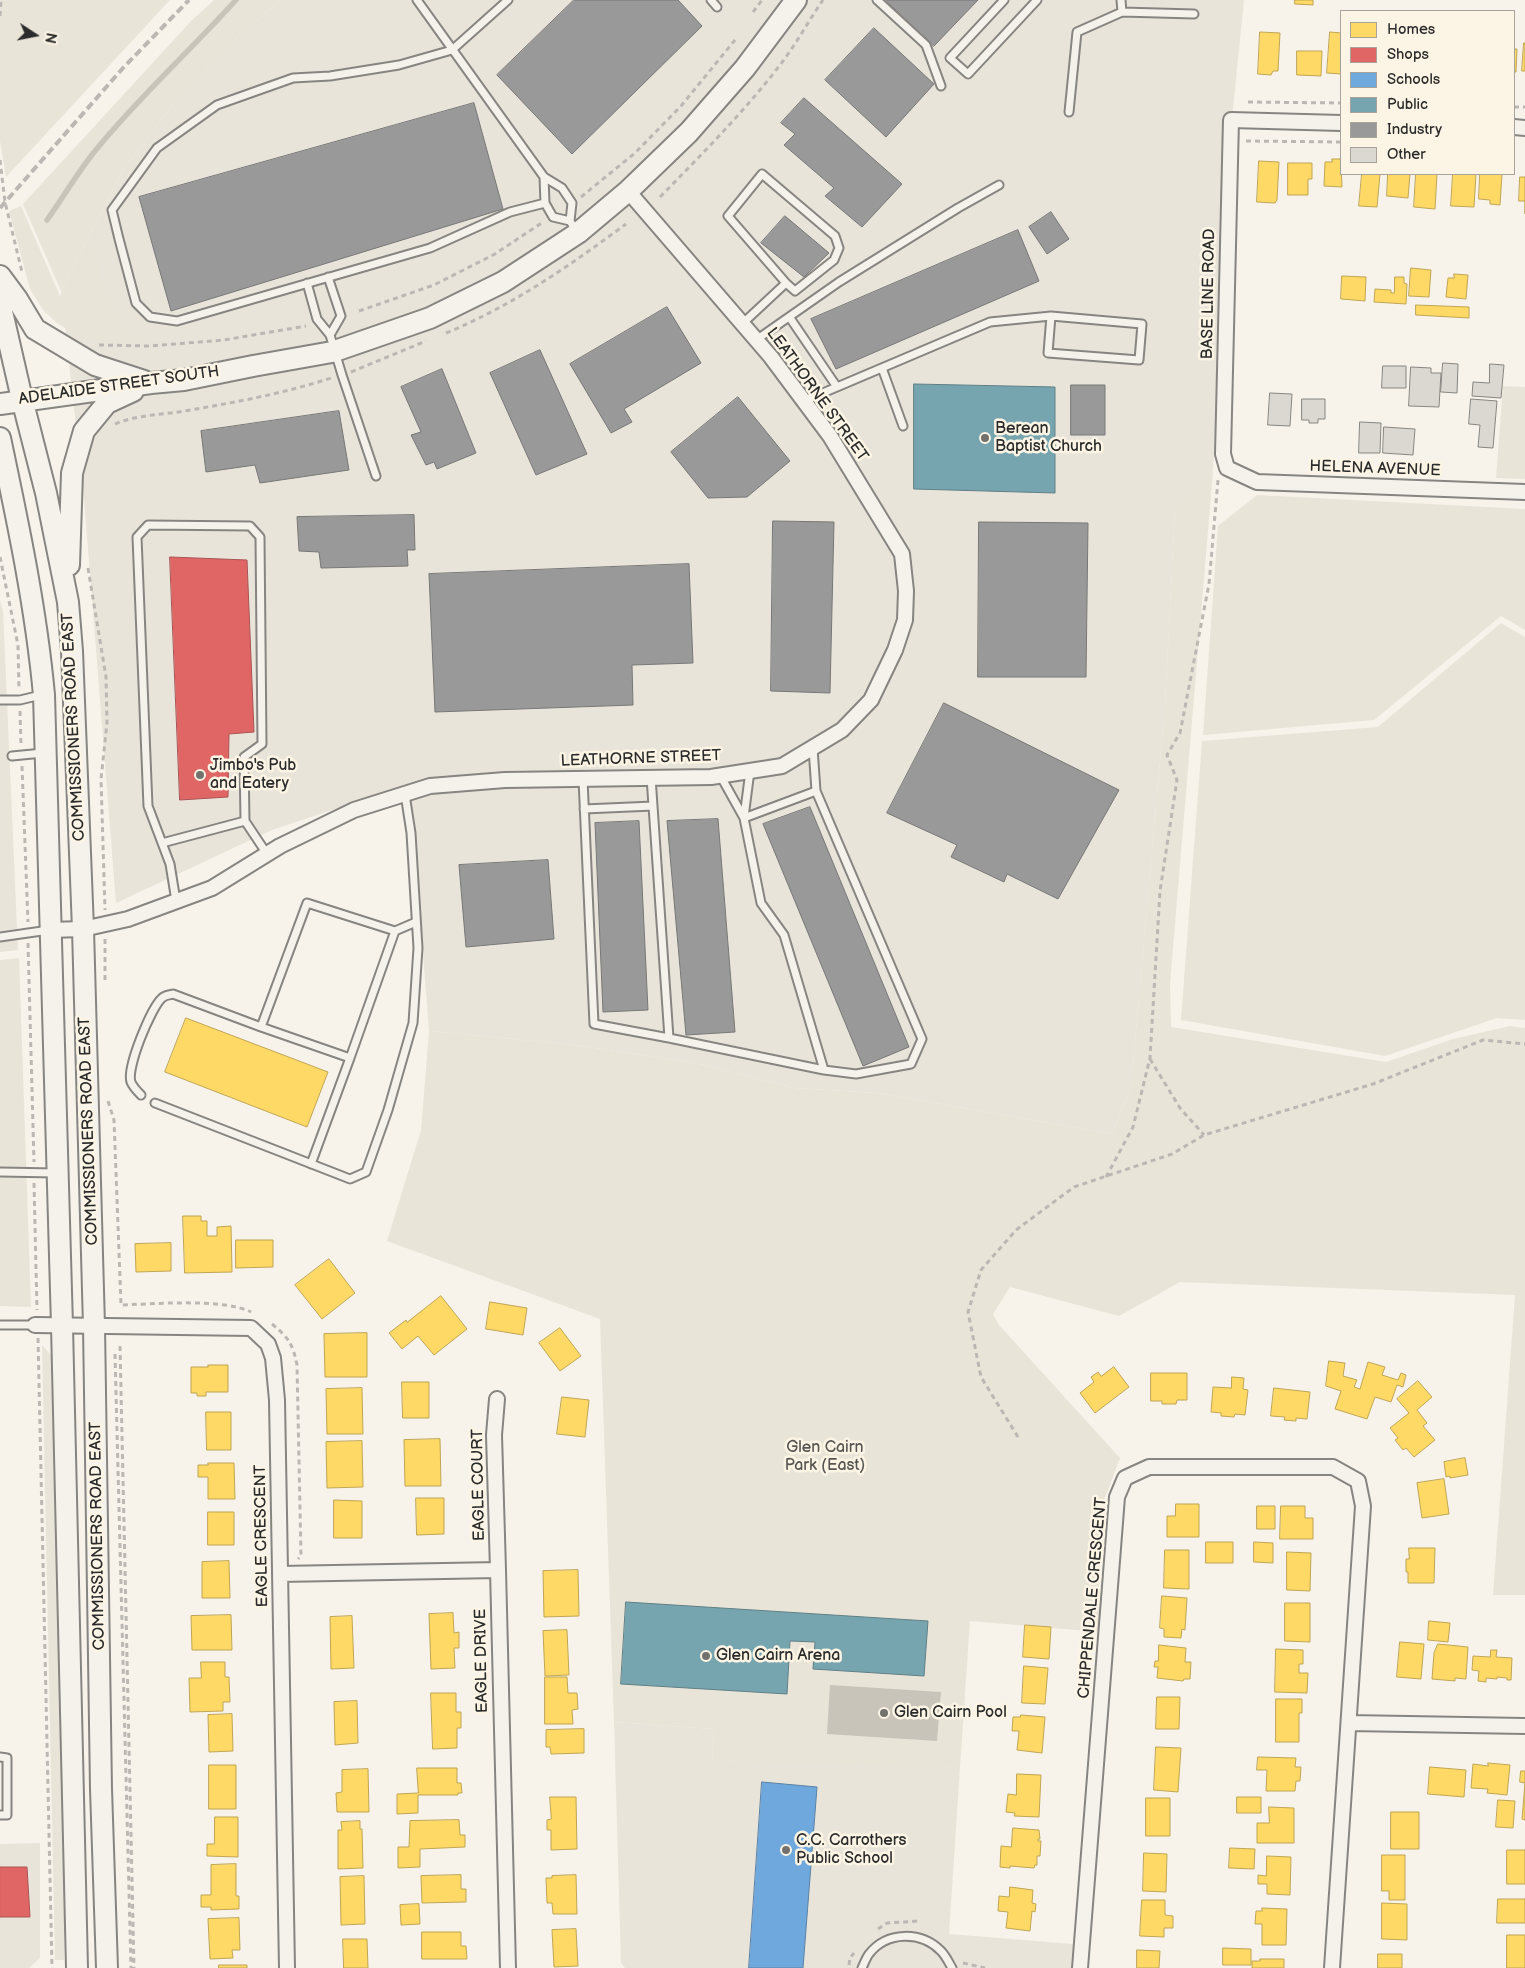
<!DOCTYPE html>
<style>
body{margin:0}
#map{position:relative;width:1525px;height:1968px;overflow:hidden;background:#f7f3ea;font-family:"Balsamiq Sans",sans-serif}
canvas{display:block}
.legend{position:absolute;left:1340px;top:10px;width:175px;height:165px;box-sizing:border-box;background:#fcf5e5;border:1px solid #a8a49b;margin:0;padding:6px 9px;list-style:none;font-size:15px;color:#2b2b2b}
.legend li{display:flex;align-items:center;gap:10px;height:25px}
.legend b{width:25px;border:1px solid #a8a49b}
.north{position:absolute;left:10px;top:10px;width:50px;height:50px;-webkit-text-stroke:4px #fcf5e5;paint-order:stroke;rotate:101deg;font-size:14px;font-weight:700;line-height:20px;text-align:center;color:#2b2b2b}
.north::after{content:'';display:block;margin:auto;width:18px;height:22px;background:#2b2b2b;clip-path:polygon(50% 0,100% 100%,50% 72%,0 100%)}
</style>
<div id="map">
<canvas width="1525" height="1968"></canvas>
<ul class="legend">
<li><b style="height:14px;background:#ffd966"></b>Homes</li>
<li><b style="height:14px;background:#e06666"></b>Shops</li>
<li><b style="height:14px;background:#6fa8dc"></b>Schools</li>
<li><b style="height:14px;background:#76a5af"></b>Public</li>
<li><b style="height:14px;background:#999"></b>Industry</li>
<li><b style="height:14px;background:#dad8d1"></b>Other</li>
</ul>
<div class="north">N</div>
</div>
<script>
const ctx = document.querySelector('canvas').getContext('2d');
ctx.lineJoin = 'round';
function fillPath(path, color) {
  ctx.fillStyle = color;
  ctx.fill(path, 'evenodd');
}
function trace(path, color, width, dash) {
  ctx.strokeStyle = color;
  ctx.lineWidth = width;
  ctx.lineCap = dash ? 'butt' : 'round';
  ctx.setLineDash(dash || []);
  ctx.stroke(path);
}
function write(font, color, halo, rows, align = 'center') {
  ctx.font = font + ' "Balsamiq Sans",sans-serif';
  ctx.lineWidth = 5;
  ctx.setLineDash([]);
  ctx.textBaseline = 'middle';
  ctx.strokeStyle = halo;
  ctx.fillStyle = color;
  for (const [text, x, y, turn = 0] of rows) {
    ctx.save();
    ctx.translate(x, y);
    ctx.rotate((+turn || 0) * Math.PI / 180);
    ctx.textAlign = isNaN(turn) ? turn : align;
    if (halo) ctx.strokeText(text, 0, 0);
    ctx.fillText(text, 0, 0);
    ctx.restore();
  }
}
const built = new Path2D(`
 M282,0H1244L1233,109L1213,471L1175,510L1165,705L1131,1087L1112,1134L878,1093L794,1088L696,1063L575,1045L429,1031L410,784L272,830L116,903L84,498L61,291L124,168L180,96L249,26Z
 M0,600L3,611L18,950L0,952Z
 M614,1722L714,1729L712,1761L858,1762L960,1767L949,1934L1073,1944L1071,1968H625L621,1963Z
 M40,1843V1958L29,1968H0V1844Z`);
const green = new Path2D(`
 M0,0H170L6,177L0,141Z
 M214,0H282L249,26L180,96L124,168L61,291L23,204L192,20Z
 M566,161L582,180L590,174L596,181L578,197L569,189L559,168Z
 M21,206L60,296L92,240L103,288L129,334L160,341L126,343L100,342L79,336L58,324L43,310L30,289L9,211Z
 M1503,386L1525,387V479L1496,478Z
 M1213,471L1170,984L1171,1027L1386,1062L1453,1039L1510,1026L1525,1028V1595H1493L1515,1295L1180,1282L1119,1316L1010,1287L993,1314L999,1325L1120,1458L1099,1513V1632L970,1621L960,1767L712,1761L714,1729L614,1722L600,1319L387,1241L421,1130L429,1031L575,1045L696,1063L794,1088L878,1093L1112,1134L1131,1087L1165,705L1175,510Z
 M1257,495L1525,509V630L1501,616L1374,720L1203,735L1218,526Z
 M1501,623L1525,637V1020L1497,1018L1385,1056L1181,1020L1202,741L1378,727Z
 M19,958L31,1307L0,1306V960Z
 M42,1345L51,1355L65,1830L64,1960H55Z`);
const water = new Path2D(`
 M830,1685L941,1692L937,1741L827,1734Z`);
const homes = new Path2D(`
 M1295,0H1313V5L1295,4Z
 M1260,32L1280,33L1278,71H1273L1271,75L1258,74Z
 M1330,32L1341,33V74L1327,73Z
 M1524,43H1525V71H1522Z
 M1514,49H1517L1516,72H1514Z
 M1297,51H1322L1321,76L1297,75Z
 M1332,159H1340L1341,162L1342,187L1324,186L1325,162H1332Z
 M1259,161L1279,162L1277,200L1275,203L1257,202Z
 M1288,163H1312V179H1308V195H1288Z
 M1362,174H1380L1377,207L1359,206Z
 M1388,174H1410L1408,198L1387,196Z
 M1416,174H1437L1435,209L1414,207Z
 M1453,174H1476L1474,207L1451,206Z
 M1480,174H1502L1500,205L1490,204V200L1479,199Z
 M1520,177H1525V214V201H1519Z
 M1411,268L1431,270L1429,297L1409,296Z
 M1454,274L1468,275L1466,299L1446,297L1448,278H1454Z
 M1342,276L1366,277L1365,301L1341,299Z
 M1395,277H1404V283L1407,284L1406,304L1374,302L1375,289L1391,290V293H1394Z
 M1416,305L1469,307V318L1416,315Z
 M186,1018L328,1072L307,1127L165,1072Z
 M183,1216H201V1221H207V1236H217V1227L231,1226L232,1272L185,1273Z
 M236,1240H273V1267L236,1268Z
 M171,1243V1271L136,1272L135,1244Z
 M329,1259L355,1293L322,1319L295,1285Z
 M441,1296L467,1329L434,1355L418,1336L402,1349L389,1333L406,1320L407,1322Z
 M490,1302L527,1308L523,1335L486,1329Z
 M560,1328L581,1356L560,1371L539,1343Z
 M367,1333V1377H325L324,1334Z
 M1329,1361L1345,1363L1343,1376L1357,1380L1354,1387L1360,1389L1368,1362L1385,1367L1382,1375L1398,1380L1401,1373L1406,1375L1403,1387L1397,1385L1391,1402L1375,1397L1367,1419L1335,1409L1341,1391L1326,1386Z
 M208,1365H228V1392H206V1396H197V1393H191V1367H208Z
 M1114,1367L1129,1387L1095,1413L1080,1393L1094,1382L1091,1377L1098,1372L1101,1376Z
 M1151,1373H1187V1400H1177L1176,1404H1162V1401H1151Z
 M1232,1377L1244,1378L1243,1389L1248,1390L1245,1415L1235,1414L1234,1417L1221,1416V1413L1211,1412L1213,1387L1231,1388Z
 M1418,1381L1432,1397L1417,1410L1427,1423L1423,1426L1435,1440L1414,1457L1406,1448L1403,1450L1395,1440L1398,1438L1390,1428L1409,1413L1397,1399Z
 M402,1382H429V1418H403Z
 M362,1388L363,1434H327L326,1389Z
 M1274,1388L1310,1392L1307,1419L1296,1418V1421L1284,1420L1285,1417L1271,1416Z
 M562,1397L589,1400L585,1437L557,1434Z
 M206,1412H231V1450H207Z
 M440,1439L441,1486H405L404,1440Z
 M362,1441L363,1487L327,1488L326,1442Z
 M1465,1458L1468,1475L1450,1478V1476L1446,1477L1444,1462Z
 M208,1463H234L235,1499H208V1477H198V1465H208Z
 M1444,1479L1449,1514L1422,1518L1417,1483Z
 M416,1498H444V1534L417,1535Z
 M334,1500L362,1501V1538H334Z
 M1176,1504H1199V1537H1167V1516H1175Z
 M1257,1506H1275V1529H1257Z
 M1281,1506H1305V1518H1313V1539H1280Z
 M208,1512H234V1545H208Z
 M1206,1542H1233V1563H1206Z
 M1254,1542L1273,1543V1563L1254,1562Z
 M1409,1548H1435L1434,1583H1408V1572H1406V1559H1409Z
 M1165,1550H1189V1589L1164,1588Z
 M1287,1552L1311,1553L1310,1591L1287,1590Z
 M229,1561L230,1598H202V1562Z
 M578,1570L579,1616L544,1617L543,1571Z
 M1162,1596L1187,1598L1185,1630L1182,1629L1181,1638L1164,1637V1629L1160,1628Z
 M1285,1603H1310V1642L1285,1641Z
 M453,1613L454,1633L459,1632V1648H454L455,1668L431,1669L429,1614Z
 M231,1615L232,1650H192L191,1616Z
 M352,1616L354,1668L331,1669L330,1617Z
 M1429,1621L1450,1623L1448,1642L1428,1640Z
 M1025,1625L1051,1627L1049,1659L1023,1657Z
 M567,1630L569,1675L545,1676L543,1631Z
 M1400,1642L1424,1644L1421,1679L1397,1677Z
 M1438,1644L1468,1647L1466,1679L1455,1678V1681L1432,1679L1434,1653Z
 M1159,1645L1186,1648L1185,1662H1191L1190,1679H1184L1183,1681L1157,1678L1158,1667H1154L1155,1661H1158Z
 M1276,1649L1303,1650V1664H1299V1673H1308L1307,1693L1275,1692Z
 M1491,1650H1497L1496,1657L1512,1658L1511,1680H1507V1678L1497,1677V1679L1486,1678V1682L1478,1681L1479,1671L1472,1670L1473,1656L1490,1657Z
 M201,1662H225V1677H229L230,1702H223V1711L190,1712L189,1678H201Z
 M1024,1666L1048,1668L1045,1704L1022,1703Z
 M545,1677H567L568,1693H577L578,1709L572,1710L573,1724H545Z
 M431,1693H456V1712H461V1728H457V1748L433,1749Z
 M1157,1697H1180L1179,1729H1156Z
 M1276,1699H1302V1713H1299V1742H1276Z
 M357,1701L358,1743L335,1745L334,1702Z
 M232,1714L233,1751L209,1752L208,1715Z
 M1021,1715L1045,1717L1042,1753L1017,1750L1019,1731H1012L1013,1717H1020Z
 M584,1729V1753L551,1754L550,1747H546V1730Z
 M1156,1747L1181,1748L1178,1792L1154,1790Z
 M1258,1757L1296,1758L1295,1767H1301L1300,1781H1296L1295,1791H1266L1267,1770H1257Z
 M1488,1763L1510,1765L1507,1795L1487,1793L1488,1789L1471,1788L1473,1764L1488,1766Z
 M209,1765H236V1809H209Z
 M1430,1767L1466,1770L1464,1797L1428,1794Z
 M417,1768H457V1783H461L462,1793H458V1795H418V1813L397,1814V1794L418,1793Z
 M368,1769L369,1812H337L336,1793L342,1792V1770Z
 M1521,1771H1525V1820L1522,1819L1525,1783L1520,1782Z
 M1017,1774L1041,1775L1039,1817L1014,1816L1015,1813L1006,1812L1008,1794L1016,1795Z
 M550,1797H576L577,1849L551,1850V1830H547V1820L551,1819Z
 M1237,1797H1261V1813H1237Z
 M1146,1798H1170V1836H1146Z
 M1498,1800L1515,1801L1513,1828L1496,1827Z
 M1269,1807L1294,1808V1843H1257V1823H1269Z
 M1391,1812H1419V1849H1391Z
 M215,1817H238V1857L207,1856V1844H214Z
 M459,1820L460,1835H465V1847L420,1849V1867L398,1868V1847H409L410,1821Z
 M360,1821V1829H362L363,1868L338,1869V1830H342L341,1822Z
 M1013,1828L1039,1830L1040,1839H1038V1841H1041L1040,1856H1037V1865H1035L1034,1868L1010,1866V1868L1000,1867L1001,1846L1011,1847Z
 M1230,1848L1255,1849L1254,1869L1229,1868Z
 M1507,1850H1525V1884H1507Z
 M1144,1853L1167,1854L1166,1892L1143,1891Z
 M1382,1855H1405V1900H1389V1891H1382Z
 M1267,1856L1291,1857L1290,1895L1267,1894V1884H1258V1875L1266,1876Z
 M236,1864V1896H239V1909L211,1910V1907H201V1895H211V1865Z
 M461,1875V1889H466V1902L422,1903L421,1876Z
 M576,1875L577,1914H553L552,1903H547L546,1878H552V1876Z
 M364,1876L365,1924L341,1925L340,1877Z
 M1010,1887L1033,1890L1032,1903L1036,1904L1035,1912L1032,1911L1030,1931L1006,1928L1008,1912L998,1911L999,1896L1009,1897Z
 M1498,1899H1525V1923H1497Z
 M1142,1900H1165V1915L1173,1916V1928H1164V1937L1140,1936Z
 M1382,1903L1407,1904V1940L1382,1939Z
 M419,1904L420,1924L401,1925L400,1905Z
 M1262,1908L1287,1909L1286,1945H1262V1924H1255L1256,1911H1262Z
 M239,1918L240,1950H232L233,1958L210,1959L208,1919Z
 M576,1929L578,1966L554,1967L552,1930Z
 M422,1932H461V1946H466L467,1959H422Z
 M1507,1935H1525V1968H1507Z
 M343,1939H367L368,1968H344Z
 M1223,1948L1251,1949V1965H1223Z
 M1137,1950L1160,1951L1159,1968H1137Z
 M1378,1954H1402V1968H1378Z
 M1260,1959H1284V1968H1252V1961H1260Z
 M219,1965H247V1968H219Z`);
const shops = new Path2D(`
 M170,557L247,560L254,732L229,734L228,797L180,800Z
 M0,1867H27L30,1917H0Z`);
const schools = new Path2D(`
 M762,1782L817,1787L803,1968H749Z`);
const public = new Path2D(`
 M914,384L1055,387V493L914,489Z
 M626,1602L928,1621L924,1676L813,1669L815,1642L790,1641L787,1694L621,1684Z`);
const industry = new Path2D(`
 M574,0H678L702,26L572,154L497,75Z
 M886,0H978L934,46Z
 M874,28L934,84L886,137L825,80Z
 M804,98L902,184L862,227L825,196L834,188L784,145L795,134L781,123Z
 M474,103L503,209L171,311L139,197Z
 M1051,212L1069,239L1047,254L1029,227Z
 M785,216L829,253L804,277L761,243Z
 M1018,230L1039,281L836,369L811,319Z
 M667,307L701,363L624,409L632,422L611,433L570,364Z
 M540,350L587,454L536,475L490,373Z
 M442,369L476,453L437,469L434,462L426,465L411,435L421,432L401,387Z
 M1071,385H1105V435H1071Z
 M738,397L790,461L747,497L708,498L671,452Z
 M339,411L349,470L260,483L255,465L206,472L201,431Z
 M414,515L415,550H407L408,566L321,568L319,552L299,551L297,517Z
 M773,521L834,522L830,693L771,691Z
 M979,522L1088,523L1086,677H978Z
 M689,564L693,663L632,665L633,705L435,712L429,574Z
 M944,703L1119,790L1058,899L1007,874L1004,882L951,857L957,845L887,813Z
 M810,807L909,1047L863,1066L763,824Z
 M718,819L735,1032L686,1035L667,821Z
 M639,821L648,1010L603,1012L595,823Z
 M548,860L554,939L466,947L459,865Z`);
const stream = new Path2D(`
 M47,220C63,198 77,173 95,151C138,98 190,51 236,0`);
const building = new Path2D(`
 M1443,363L1458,364L1457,393L1441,392Z
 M1490,364L1504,365L1501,398L1472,396L1473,382L1489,383Z
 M1383,366H1406V388H1382Z
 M1411,367L1431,368V373H1441L1439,407L1409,406Z
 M1270,393L1292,394L1290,426L1268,425Z
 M1302,399H1325V419H1318V423H1309V420H1302Z
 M1471,399L1497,401L1493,448L1478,447L1480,425L1469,424Z
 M1360,422L1381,423L1380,453H1359Z
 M1384,427L1415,429L1413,455L1383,453Z`);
const path = new Path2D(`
 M753,12L762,0
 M0,16L1,0
 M1248,102L1341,103
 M1514,107H1525
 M1246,141L1341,142
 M0,160L5,202L22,272
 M581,197L635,153L681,106L735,40
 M660,197C703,153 746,110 783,61C798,41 809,20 823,0
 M359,311L434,285L495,254L543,222
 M446,333C512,306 569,266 626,224
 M99,345L150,346L224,340L306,326
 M351,372L426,341
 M115,424C139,414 164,415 190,410C237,402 285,393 331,378
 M0,557L18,645L19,690
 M88,568L106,677L107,723L101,779L105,910
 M20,711L21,745
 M22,766L28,922
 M105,939V980
 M28,943L34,1162
 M1150,1059L1180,1108L1204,1135
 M108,1101L114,1120L121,1305C154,1304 223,1298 251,1312
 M1106,1177L1133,1127L1150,1058L1160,891L1177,780L1167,755L1180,733L1209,584L1218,480
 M34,1183L37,1310
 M272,1324C288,1337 293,1344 297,1365L301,1556L298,1559
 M38,1338L52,1968
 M120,1346L134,1968
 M115,1354L131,1968
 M1018,1437L981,1377L968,1312L981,1270L1016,1230L1074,1187L1172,1154L1204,1135L1373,1084L1483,1040L1525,1044
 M878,1929L887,1923L918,1921
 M963,1963L985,1968
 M849,1965L850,1958L854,1953`);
const service = new Path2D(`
 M417,0L544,177L562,188L572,203L570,221L576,231
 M508,0L452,50L399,65L330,76L293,78L217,105L157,148L112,210L119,239L136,303L150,317L177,321L430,248L510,212L545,203
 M711,0L717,7
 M877,0L926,45L941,86
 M1004,0L950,58L968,74L1037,0
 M1121,0L1122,12L1194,14
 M1069,112L1077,32L1122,12
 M544,177L545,203L553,217L570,221
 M328,277L341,316L330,335
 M307,283L317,319L330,335L342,375L376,476
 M790,318L837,387
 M742,324L786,283L795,291L834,260L839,248L835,236L762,174L728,216L786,283
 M756,340L839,282L958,208L999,185
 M882,368L903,426
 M804,401L990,322L1051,316L1142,324L1139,360L1048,353L1051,316
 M0,700H20L41,695
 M813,748L816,791L922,1039L911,1064L856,1074L824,1070
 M12,756L43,753
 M651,777L669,1038L824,1070L784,935L761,903L744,818L720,775
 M583,779L594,1024L669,1038
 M584,809L653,806
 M744,817L750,771
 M744,818L816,791
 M162,843L245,821
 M176,901L170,864L148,806L137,537L148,525L250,526L260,537L262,744L244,757L245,821L267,854
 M0,937L49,930
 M350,1058L395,931
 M141,1095C138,1092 133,1087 131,1082C126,1068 151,1008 162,998C165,995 170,995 173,994L261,1027
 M155,1103L350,1179L366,1172L388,1110L413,1023L418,948L411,833L405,794
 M311,1164L350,1058L261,1027L307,903L395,931L416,922
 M0,1172L56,1173
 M0,1325H35
 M0,1757L7,1758V1815H0
 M862,1968C864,1964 866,1958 869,1954C887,1931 921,1931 941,1951C946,1956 949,1963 952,1968`);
const minor = new Path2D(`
 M1341,123L1231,120L1223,454L1227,468L1257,482L1525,492
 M1514,127L1525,128
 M49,930L83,929L128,919L212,888L280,846L354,810L430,786L505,780L711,777L782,766L842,730L871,700L895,650L905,620L906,591L902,554L830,436L771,357L628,191
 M35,1325L251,1328L268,1344L273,1358L277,1400L287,1968
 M497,1399L494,1435L498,1570
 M280,1574L498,1570L508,1968
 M1349,1723L1525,1726
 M1080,1968L1117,1497L1125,1478L1149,1467H1333L1358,1481L1363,1506L1332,1968`);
const secondary = new Path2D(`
 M0,276L17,299L35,329L95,365L144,381
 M0,303L22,399L46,493L68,602L72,651L83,929L94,1326L101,1789L107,1968
 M0,404L151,383L184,380L253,366L332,352L430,318L503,282L578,233L628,191L689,132L745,68L796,0
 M0,438C18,523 36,608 44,695L62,1326L77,1968
 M69,565L72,473L84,431L107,403L133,391`);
const rail = new Path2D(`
 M0,208L123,68L189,0`);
const markers = [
 [985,438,5,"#72716e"],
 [200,775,5,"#72716e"],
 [706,1656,5,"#72716e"],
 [884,1713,5,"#72716e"],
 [786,1850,5,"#72716e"]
];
const streetNames = [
 ["BASE LINE ROAD",1209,294,-89],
 ["ADELAIDE STREET SOUTH",119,386,-8],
 ["LEATHORNE STREET",817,395,54],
 ["HELENA AVENUE",1375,469,2],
 ["COMMISSIONERS ROAD EAST",74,727,-93],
 ["LEATHORNE STREET",641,759,-2],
 ["COMMISSIONERS ROAD EAST",89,1131,-92],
 ["EAGLE COURT",479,1485,-91],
 ["COMMISSIONERS ROAD EAST",98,1536,-91],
 ["EAGLE CRESCENT",262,1536,-91],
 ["CHIPPENDALE CRESCENT",1093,1598,-85],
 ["EAGLE DRIVE",482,1661,-91]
];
const poiNames = [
 ["Berean",995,429],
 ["Baptist Church",995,447],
 ["Jimbo's Pub",210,766],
 ["and Eatery",210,784],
 ["Glen Cairn Arena",716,1656],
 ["Glen Cairn Pool",894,1713],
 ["C.C. Carrothers",796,1841],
 ["Public School",796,1859]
];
const parkNames = [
 ["Glen Cairn",825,1448],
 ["Park (East)",825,1466]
];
fillPath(built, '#e9e4d9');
fillPath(green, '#e9e4d8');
fillPath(water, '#c8c4ba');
fillPath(homes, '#ffd966');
trace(homes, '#bfa554', 1);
fillPath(shops, '#e06666');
trace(shops, '#aa5454', 1);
fillPath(schools, '#6fa8dc');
trace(schools, '#5b82a7', 1);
fillPath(public, '#76a5af');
trace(public, '#608087', 1);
fillPath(industry, '#999');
trace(industry, '#787878', 1);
trace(stream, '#c8c4ba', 5.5);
fillPath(building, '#dad8d1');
trace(building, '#878581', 1);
trace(service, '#878581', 11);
trace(minor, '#878581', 18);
trace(secondary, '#878581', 24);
trace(path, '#bbb8b4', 3, [5, 4]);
trace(service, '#f5f2ec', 7);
trace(minor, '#f5f2ec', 14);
trace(secondary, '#f5f2ec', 20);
trace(rail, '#bbb8b4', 4, [8, 4]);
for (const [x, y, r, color] of markers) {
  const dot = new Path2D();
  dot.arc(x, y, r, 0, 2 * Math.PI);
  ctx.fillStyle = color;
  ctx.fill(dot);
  trace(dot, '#fcf5e5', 2);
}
write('16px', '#2b2b2b', '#fcf5e5', streetNames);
write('16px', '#2b2b2b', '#fcf5e5', poiNames, 'left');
write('16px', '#585653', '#fcf5e5', parkNames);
</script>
